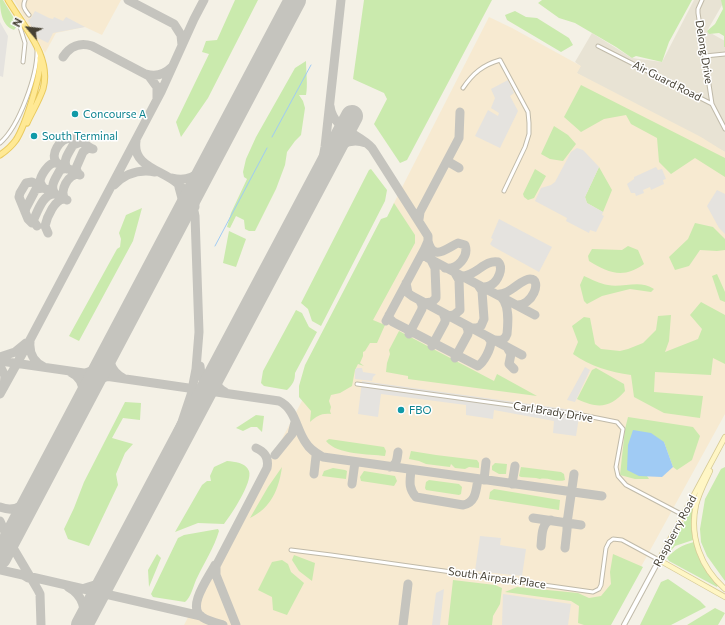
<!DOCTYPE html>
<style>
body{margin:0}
#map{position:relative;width:725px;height:625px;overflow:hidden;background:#f4f1e6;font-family:Commissioner,sans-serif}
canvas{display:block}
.north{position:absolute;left:8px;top:8px;width:40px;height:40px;-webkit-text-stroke:3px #fff;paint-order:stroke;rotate:298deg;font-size:11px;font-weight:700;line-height:16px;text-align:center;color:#474235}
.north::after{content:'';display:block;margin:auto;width:14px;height:18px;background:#474235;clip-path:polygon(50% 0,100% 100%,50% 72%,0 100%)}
</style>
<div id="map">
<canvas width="725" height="625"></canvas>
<div class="north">N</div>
</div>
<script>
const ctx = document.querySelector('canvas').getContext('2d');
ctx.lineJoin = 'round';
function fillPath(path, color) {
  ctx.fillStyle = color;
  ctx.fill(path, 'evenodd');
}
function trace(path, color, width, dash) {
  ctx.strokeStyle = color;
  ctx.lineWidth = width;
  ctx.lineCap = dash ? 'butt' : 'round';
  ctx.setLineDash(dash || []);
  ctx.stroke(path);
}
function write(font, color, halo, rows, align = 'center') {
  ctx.font = font + ' Commissioner,sans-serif';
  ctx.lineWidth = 3;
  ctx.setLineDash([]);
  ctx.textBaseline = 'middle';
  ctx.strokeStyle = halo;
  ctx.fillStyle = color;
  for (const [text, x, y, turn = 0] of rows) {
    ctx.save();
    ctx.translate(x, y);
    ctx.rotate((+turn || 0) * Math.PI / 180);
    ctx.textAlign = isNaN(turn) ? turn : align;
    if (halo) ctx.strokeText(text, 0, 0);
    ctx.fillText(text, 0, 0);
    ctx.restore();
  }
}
const residential = new Path2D(`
 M694,0H725L707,31L725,41V152L576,73L580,66L575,62L592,33L632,58L662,62Z`);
const commercial = new Path2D(`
 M14,0H121L102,35L85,27L56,33L45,53Z
 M489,17L512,28L581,66L577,73L701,137L725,152V414L609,625H184L314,378L351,352L394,203Z`);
const green = new Path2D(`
 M0,0H3L18,25L14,30C2,26 0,11 0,0Z
 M235,0H258L208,98L181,137L176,122L209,54L202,52L206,41L217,40Z
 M364,0H492L407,160L400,163L374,124L387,99L384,93L353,79Z
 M542,0H692L669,42L662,62L636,56L632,58L616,47L575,23L559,18L538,3Z
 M721,0H725V47H724V36L719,33L709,34L707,31L715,24L723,9Z
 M515,11L526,17L537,18L569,38L573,45L561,52L507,20L505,15Z
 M306,61C306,71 308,86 306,95H299L303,101L305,108L301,135L295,141L287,152L285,165L276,189L255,231H249L245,229L244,220L236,216L230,228L227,227L231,213L247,179L244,177L243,172L246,159L256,137L295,68Z
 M581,85L725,158V177L695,158L671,174L659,162L657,138L631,124L626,115L604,119L581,132L564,117Z
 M554,126L568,135L576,144L563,161L550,159L541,154Z
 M599,167L612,190L603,212L587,203L585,197Z
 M371,169L387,190L385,201L321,326L312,321L308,309L301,303L369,170Z
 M535,169L546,176L534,198L528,200L524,197L523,194Z
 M394,203L415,235V243L373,320L385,325L377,343H370L365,351L363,352V356L360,363L364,366L358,364L355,370L352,386L340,393L331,395L329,401L331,407L330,411L331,414C321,413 317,416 310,422L311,411L299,397V386L305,365L381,219L387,217Z
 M142,208L133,241L79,341L69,336L117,249L120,247L121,239L119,233L126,215Z
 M695,223L713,227L725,239V250L717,251L700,250L689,266L675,270L669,257L688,239Z
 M229,231L246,239L236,267L223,263Z
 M628,246L638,250L644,264C624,279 608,273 589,261L588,256L592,249L622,250Z
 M717,274L725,292V302L720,300L712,276Z
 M584,276C591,279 600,284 608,285C623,288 640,279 654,289L651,292L630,289L602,296L587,304L584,301L580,285Z
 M701,302L725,315V364L713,358L711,375L655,372L654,392L703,396L700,418L664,413L634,397L631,375C610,372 590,366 573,354L578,342L572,326L584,317L590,318L595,344L601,349L620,351L628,349L643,343L656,330L658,316L671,315L669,341L665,352L698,339L702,329L690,315Z
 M296,310L302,313L309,327L317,332L295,373C295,381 293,384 287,390L264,386L261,383L263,371Z
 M399,331L494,381L497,374L537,396L408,379V376L386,372L387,363L390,354L389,350Z
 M596,368L624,384L625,391C610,408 598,409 577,399L592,370Z
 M125,402L141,403L140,420L123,418L112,438L133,444L125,453L116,474L118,485L89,546L68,539L64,529L74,508L84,482Z
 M256,415L264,416L262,432L257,427H251L243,431L236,428Z
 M628,417L693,427L700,436L692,460L677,470L673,467L664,442L639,476H647L649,479H635L620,475L625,429Z
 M329,439L384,447L386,451L385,456C369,454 337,455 326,441Z
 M411,451L436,455L477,460L479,463V468L469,467L465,469L455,468L451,464L450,467L426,464L419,461L409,459Z
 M227,461C235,462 245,462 249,471C253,482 231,515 224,524L198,523L175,532L202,485L207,481H211L210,476L214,467Z
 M495,463L507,464L506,474H499L492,470V466Z
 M282,467C279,489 271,508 250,518L268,487Z
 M521,467L561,472L564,474L565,480C557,483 548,477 540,479L536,478L521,477L519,476Z
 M725,467V581L707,556L701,542L700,529L705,499L721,469Z
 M333,468L345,470L347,471L346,479L322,476L324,471Z
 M364,471L395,476L397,481L394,486L361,481L360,477Z
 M429,480L459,484L462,487L461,494L459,495L426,490L425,488L426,482Z
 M494,489L560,500L559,510L489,499L490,492Z
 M693,504L694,505L691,523L693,540L675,546L667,555Z
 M218,529L219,531C214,548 204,563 196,580C193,587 191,597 185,602L153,597L151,594L178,538L184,535Z
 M694,542C697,559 706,573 718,585L717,587L669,561L667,558C675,549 682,545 694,542Z
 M157,554L161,558L149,587L148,570Z
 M613,554L643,567L611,625H584L578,623L579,606L571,601L505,592L517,587L578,593L589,598L601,596L611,584L610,572Z
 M294,555L315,563L312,581L299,571L292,560Z
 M282,560L288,564L291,572L304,583L287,615L273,610L272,597L258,590L272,562Z
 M668,579L700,601L706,607L671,625H640L661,582Z
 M453,580L495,585L502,588L500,604L493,616L492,625H448Z
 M715,608L725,613L718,625H687Z`);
const parking = new Path2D(`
 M35,11L49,18L53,19L54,17L63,21L66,17L85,27L53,33L48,43L38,38L28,20L31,18Z
 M0,22L8,36L3,77L0,76Z
 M508,80L514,93L510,96L518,111L500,148L475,136L488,110L498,116L499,113L491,108L495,98L491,89Z
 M577,148L583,150L599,167L585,197L587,203L603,212L602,215L604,216L596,232L590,230L589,233L566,221L567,218L535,201L541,188L551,185L555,182L571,152Z
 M656,167L658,170L662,169L666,179L663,180L664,184L651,190L650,187L643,190L644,193L636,196L635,193H631L627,184L634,179V177Z
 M717,190L725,194V234L719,228L707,206Z
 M499,219L552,247L539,272L492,246L490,244L493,239L491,238Z
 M585,367L590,370L575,402L567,400Z
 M357,368H362L363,372L376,374L373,377L372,381L355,379V370Z
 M362,381L580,411L576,436L553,433L554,421L494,410L493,419L466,415V405L381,394L378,417L358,414Z
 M480,536L501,538L500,545L526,549L522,576L475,571Z
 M444,589L440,625H432L436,593Z
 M503,594L571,604L568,625H502Z`);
const water = new Path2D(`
 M633,430L651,433L664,442L673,467L662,477L639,476L627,470L628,445Z`);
const stream = new Path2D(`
 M272,137L311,65
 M215,246L267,148`);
const taxiway = new Path2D(`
 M128,0L174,24L181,35L182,45
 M63,57C70,46 80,42 92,46L149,76L157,87V99
 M146,74C156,77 164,75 172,67
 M330,106C333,130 359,133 372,148L428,236V241L425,248L386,321
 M136,141C132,167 163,170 178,184C188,192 193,204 195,216L199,332L196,369L191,395L182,422L151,494
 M331,155C340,143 352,138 366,143
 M447,161L459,168
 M57,163C49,155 60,138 71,138C77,138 86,145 91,148
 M67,169C62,160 69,153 73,145L81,142
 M78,174L76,168L83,152L88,148L93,149
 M172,178C187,182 197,176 207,165
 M316,183L322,163L325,147L341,0
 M114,185C125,174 139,169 155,172
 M195,207L194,196L196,187
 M25,212L26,208L36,189L43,188C42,186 41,184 40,182C40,176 49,162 55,163C59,163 63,166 67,168
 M419,219L420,212L459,138L460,112
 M178,220L183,202L179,187
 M32,223L28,219L19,197L20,193L26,183L32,182L67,200
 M37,226L34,222V219C38,210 44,193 55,194C49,186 56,178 60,170L67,168L80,175
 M48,233L45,226C47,217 55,198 65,199C59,191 68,174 79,174
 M428,241C433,262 447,248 458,243L465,245C469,256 458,270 445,268
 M425,248V255L428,258L535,315
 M461,276C475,277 485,259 498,262C504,268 498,281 491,285C488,287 485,287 481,287
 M406,283L408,293L412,296L522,355
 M496,294C510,296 520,279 530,279C543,279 532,307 516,305
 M424,303L432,302L436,298V294L435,268L431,260
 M389,315V318L393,322L478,366C484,362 491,349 491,341L488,337
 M448,316L454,315L460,310L459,280L455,273
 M472,328H477L481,326L484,319L482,291L478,285
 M409,334L422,309V305L420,301
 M495,340C501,341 505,340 507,334C508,324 510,305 501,297
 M30,342C29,353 34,362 44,367
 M432,346L445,322V318L443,313
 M111,347C108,360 110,371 123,378
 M508,349L511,354L509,364L514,369
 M0,357L15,352L26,343
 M455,358L468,334V330L466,325
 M0,361L279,401C296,409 296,430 306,443C310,450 316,453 323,457L602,496
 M0,366L5,376L4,387
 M200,366C201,377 203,384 213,390
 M217,369C214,379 215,387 225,392
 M70,372C83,378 85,389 82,402
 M86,373L96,369L104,360
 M89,389L97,380L106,377
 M0,394L31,338L161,92L194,19L204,0
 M201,400L208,393L214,391
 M275,455L292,434L295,422
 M390,467C397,465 397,459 398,452
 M411,470C410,481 408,488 416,497L463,505C476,503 476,490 478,479
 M314,474L316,456
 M484,480L486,462
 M352,484L355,462
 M512,484L515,466
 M0,507C15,513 26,505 34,494
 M533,518L581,525
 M0,521L9,541L38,590L40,594L41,625
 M541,546C542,537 541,523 551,520
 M565,548L567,530V523L574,474
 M4,551L6,541V535
 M215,565C209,577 186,607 202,617C208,621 216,623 223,625
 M0,570L23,575L28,578
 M23,575L201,616
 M68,587C83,595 87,610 82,625
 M85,588L98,584L109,574
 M236,625L216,575V566L267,468C269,458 265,452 256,448
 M403,625L408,584`);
const runway = new Path2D(`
 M0,558L295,0
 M82,625L352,116`);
const minor = new Path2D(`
 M25,0C22,7 25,10 29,15
 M702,0L698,9V13L712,104
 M17,17L25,43L23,62
 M598,46L712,104L725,129
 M705,56L725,54
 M463,88C473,73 483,65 500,60L528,112L529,123V134L525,147L504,191
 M0,143C19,127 38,74 37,49
 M357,384L582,415L617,422L623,429L616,467L618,476L626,485L683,515
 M291,550L331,555L593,592L599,589L601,585L606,548L609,542L613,539L622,540L659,560`);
const tertiary = new Path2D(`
 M624,625L659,560`);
const secondary = new Path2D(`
 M725,437L659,560L725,597
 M710,471C705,482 699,493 696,505C689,537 701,568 725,589`);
const primary = new Path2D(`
 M8,0C24,27 52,57 43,89C39,101 32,112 27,123
 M0,155C6,151 11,147 16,140C25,126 42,74 40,58`);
const markers = [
 [75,114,4,"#0f9aa8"],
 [34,136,4,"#0f9aa8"],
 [401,410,4,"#0f9aa8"]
];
const streetNames = [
 ["Delong Drive",704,52,81],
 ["Air Guard Road",667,81,27],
 ["Carl Brady Drive",553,412,9],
 ["Raspberry Road",675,531,-62],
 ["South Airpark Place",497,578,8]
];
const cultureNames = [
 ["Concourse A",83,114],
 ["South Terminal",42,136],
 ["FBO",409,410]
];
fillPath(residential, '#e8e3d4');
fillPath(commercial, '#f7ead1');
fillPath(green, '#caeaad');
fillPath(parking, '#e5e3df');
fillPath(water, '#a0cbf4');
trace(stream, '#a0cbf4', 1);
trace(taxiway, '#c5c4be', 9);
trace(runway, '#c5c4be', 22);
trace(minor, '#c0baa9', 5);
trace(tertiary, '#c0baa9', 6);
trace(secondary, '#d6ca94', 6);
trace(primary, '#e9ca5f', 7);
trace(minor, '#fff', 3);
trace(tertiary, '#fff', 4);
trace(secondary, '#fff6c5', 4.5);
trace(primary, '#ffe994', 5);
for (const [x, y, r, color] of markers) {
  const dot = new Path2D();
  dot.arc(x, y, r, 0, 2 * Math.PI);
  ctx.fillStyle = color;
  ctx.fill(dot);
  trace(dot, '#fff', 1.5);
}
write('11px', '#474235', '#fff', streetNames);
write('11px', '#0d838f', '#fff', cultureNames, 'left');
</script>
